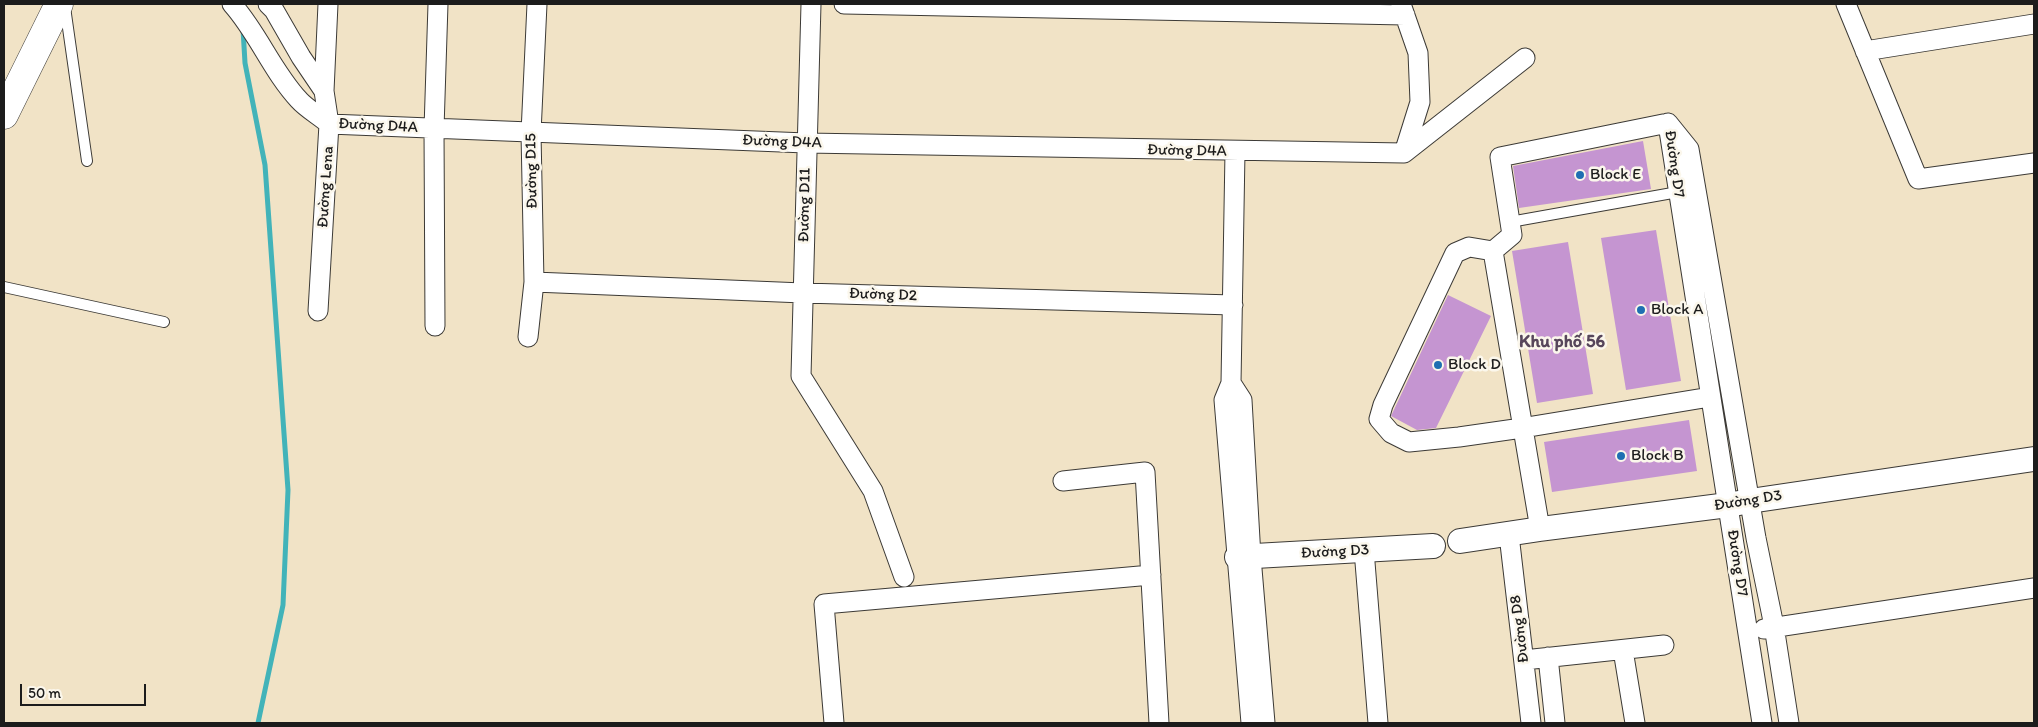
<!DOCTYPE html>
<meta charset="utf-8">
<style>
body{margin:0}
#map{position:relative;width:2038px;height:727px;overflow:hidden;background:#f1e3c6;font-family:Itim,sans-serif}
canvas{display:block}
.frame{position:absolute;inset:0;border:5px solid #1c1c1c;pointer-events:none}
.scale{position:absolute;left:20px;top:684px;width:126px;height:22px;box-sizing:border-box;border:2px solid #1c1c1c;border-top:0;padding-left:6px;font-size:15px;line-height:18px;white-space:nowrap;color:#1c1c1c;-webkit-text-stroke:4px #fbf7ec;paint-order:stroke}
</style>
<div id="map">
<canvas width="2038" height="727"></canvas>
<div class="frame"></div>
<div class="scale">50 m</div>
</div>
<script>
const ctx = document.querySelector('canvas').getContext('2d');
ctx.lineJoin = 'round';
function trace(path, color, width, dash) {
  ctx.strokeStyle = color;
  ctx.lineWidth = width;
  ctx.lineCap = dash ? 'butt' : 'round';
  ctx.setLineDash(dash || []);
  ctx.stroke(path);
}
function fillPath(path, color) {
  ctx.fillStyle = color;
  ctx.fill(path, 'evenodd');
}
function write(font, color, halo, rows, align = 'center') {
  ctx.font = font + ' Itim,sans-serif';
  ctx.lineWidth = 5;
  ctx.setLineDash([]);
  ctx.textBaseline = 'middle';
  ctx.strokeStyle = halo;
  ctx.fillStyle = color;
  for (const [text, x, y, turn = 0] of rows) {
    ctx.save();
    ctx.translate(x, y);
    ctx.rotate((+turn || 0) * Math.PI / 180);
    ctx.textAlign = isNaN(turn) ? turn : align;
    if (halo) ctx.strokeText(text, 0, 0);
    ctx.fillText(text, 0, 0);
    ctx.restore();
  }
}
const stream = new Path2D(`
 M243,29L245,63L265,165L288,490L283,605L258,723`);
const building = new Path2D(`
 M1643,141L1651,189L1519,208L1513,166Z
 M1656,230L1681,381L1626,390L1601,238Z
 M1568,242L1593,394L1537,403L1512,251Z
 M1448,295L1491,316L1436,428L1417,430L1391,416Z
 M1689,420L1697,471L1552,492L1544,442Z`);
const service = new Path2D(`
 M65,7L87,161
 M1510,222L1678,192
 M4,287L164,322`);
const minor = new Path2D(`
 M232,4C258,33 272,71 299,100C307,109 320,116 329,124
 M268,4L274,10L301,57L324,91
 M811,4L801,376L873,491L904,577
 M844,4L1405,15
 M1401,4L1418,53L1420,102L1404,153
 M1846,4L1918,179L2034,163
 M1865,51L2034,24
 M1668,123L1689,149L1756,538L1774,626L1789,723
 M329,124L806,143L1404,153L1525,58
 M1668,124L1762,723
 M1235,152L1231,383L1224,400L1251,723
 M1493,251L1469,247L1455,253L1383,405L1379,419L1391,433L1409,442L1459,437L1522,428L1710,397
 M534,282L803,293L1233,305
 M318,311L329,124L324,91L328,4
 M435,326L434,129L438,4
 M528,337L534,282L531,133L537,4
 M1231,383L1242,400L1251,557L1265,723
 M1063,481L1145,472L1159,723
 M1540,529L1493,251L1512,235L1500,157L1668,123
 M1509,535L1531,723
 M1364,550L1378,723
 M1764,629L2034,588
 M1623,650L1635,723
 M1548,657L1555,723
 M1524,660L1664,645
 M834,723L824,604L1151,575`);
const tertiary = new Path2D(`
 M1460,541L1540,529L1728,505L1750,501L2034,459
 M1237,557L1433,546`);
const trunk = new Path2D(`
 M4,115L59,4`);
const markers = [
 [1580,175,5,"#1f6fb2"],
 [1641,310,5,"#1f6fb2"],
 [1438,365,5,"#1f6fb2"],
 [1621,456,5,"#1f6fb2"]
];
const streetNames = [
 ["Đường D4A",378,126,3],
 ["Đường D4A",782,142,2],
 ["Đường D4A",1187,151,1],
 ["Đường D7",1674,164,82],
 ["Đường D15",532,171,-91],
 ["Đường Lena",326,187,-86],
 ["Đường D11",805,205,-89],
 ["Đường D2",883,295,2],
 ["Đường D3",1748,501,-9],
 ["Đường D3",1335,552,-3],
 ["Đường D7",1737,563,81],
 ["Đường D8",1520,629,-97]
];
const poiNames = [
 ["Block E",1590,175],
 ["Block A",1651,310],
 ["Block D",1448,365],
 ["Block B",1631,456]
];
const neighbourhoodNames = [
 ["Khu phố 56",1562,342]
];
trace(stream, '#42b3b9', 5);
fillPath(building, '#c595d1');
trace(service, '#3c3a36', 12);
trace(minor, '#3c3a36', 21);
trace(tertiary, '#3c3a36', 26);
trace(trunk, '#3c3a36', 29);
trace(service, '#fff', 10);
trace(minor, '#fff', 19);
trace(tertiary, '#fff', 24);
trace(trunk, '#fff', 28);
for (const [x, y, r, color] of markers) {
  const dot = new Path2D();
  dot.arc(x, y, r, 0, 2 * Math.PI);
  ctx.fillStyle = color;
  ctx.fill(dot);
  trace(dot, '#fbf7ec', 2);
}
write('16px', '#1c1c1c', '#fbf7ec', streetNames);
write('16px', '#1c1c1c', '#fbf7ec', poiNames, 'left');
write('bold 18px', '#57465b', '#fbf7ec', neighbourhoodNames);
</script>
